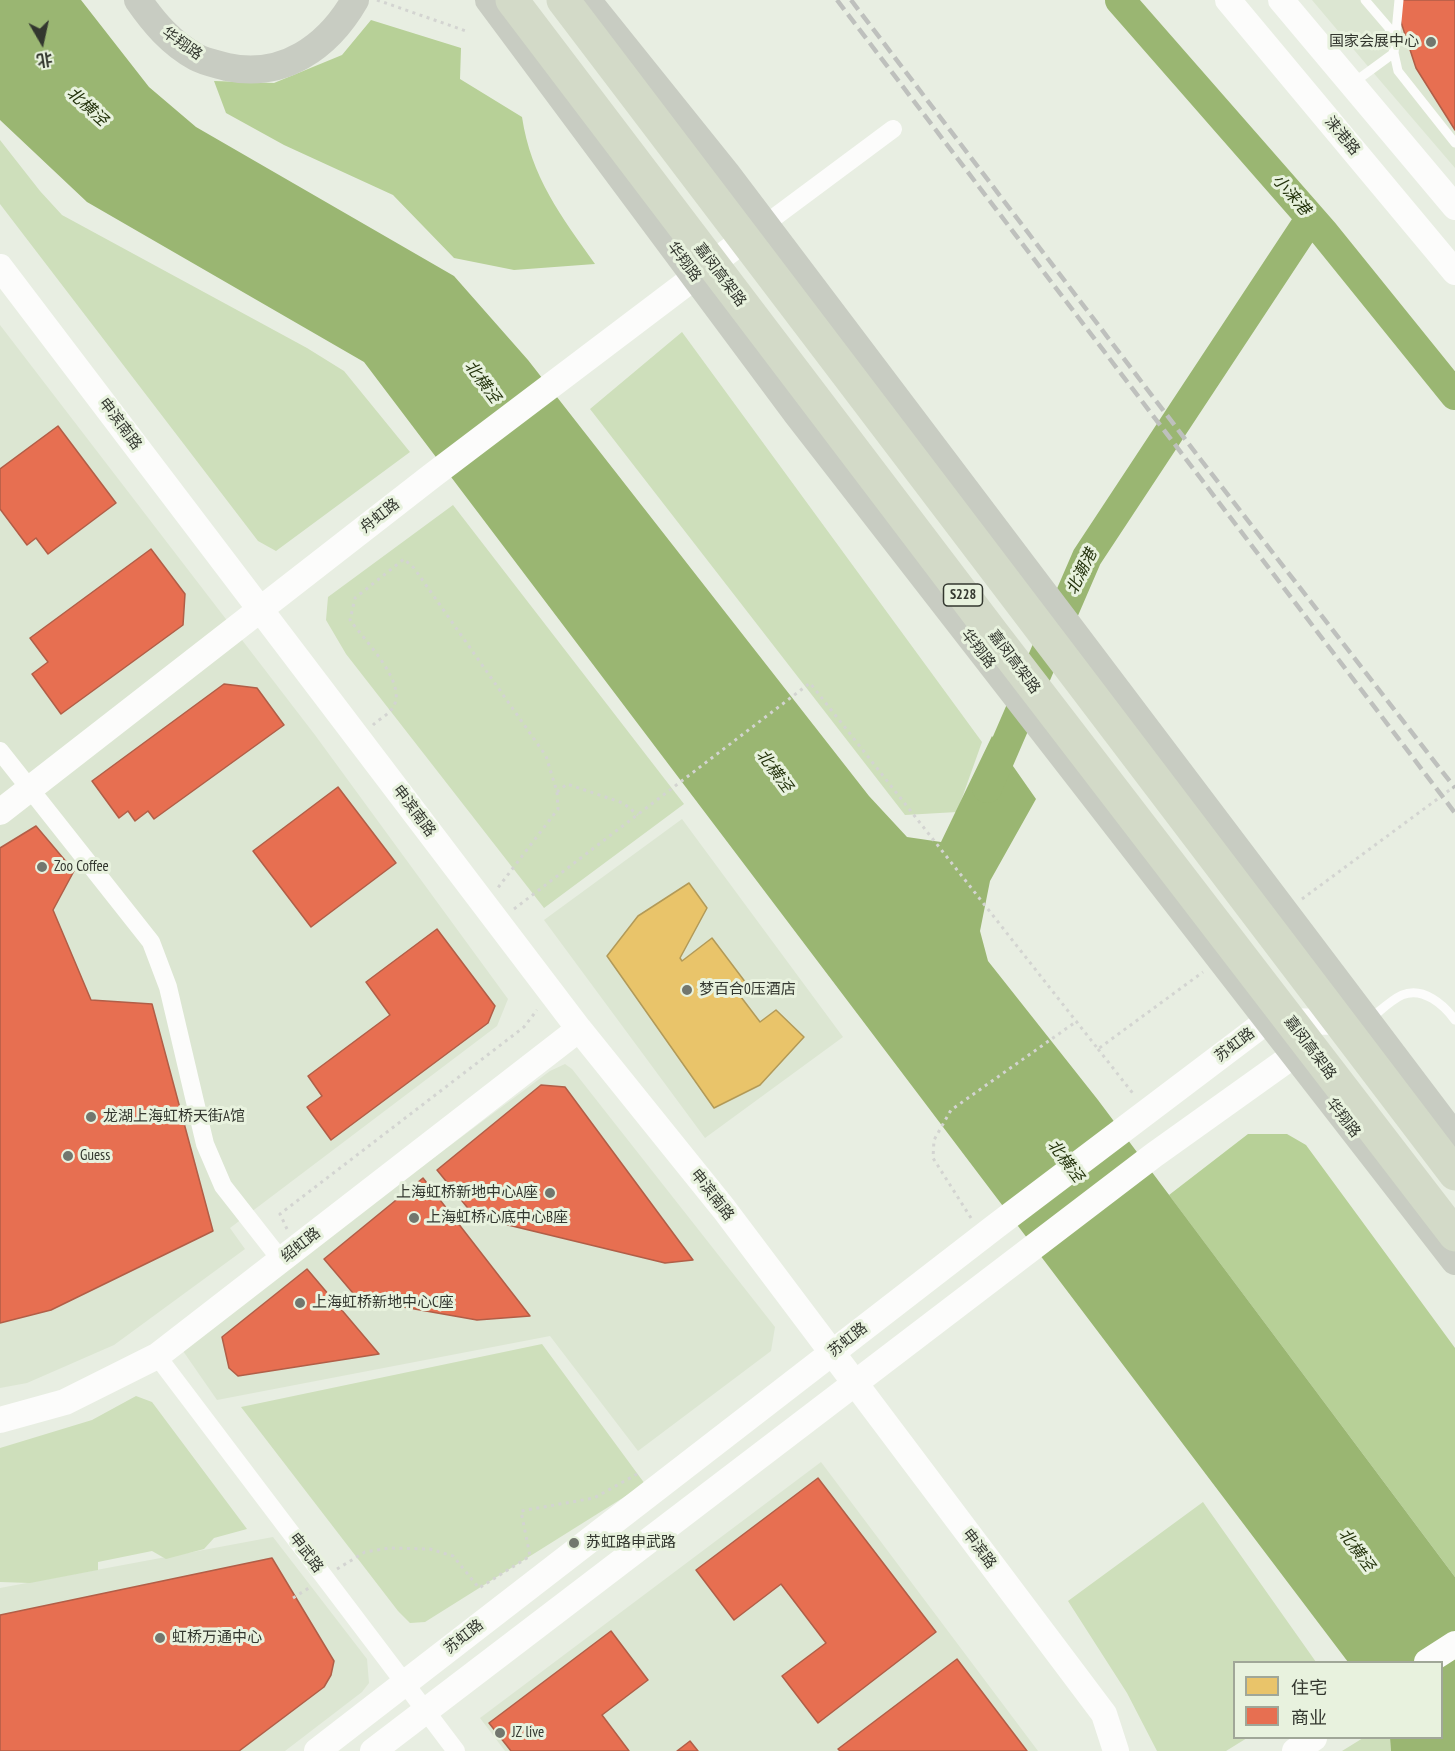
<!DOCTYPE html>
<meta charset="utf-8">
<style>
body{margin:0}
#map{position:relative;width:1455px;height:1751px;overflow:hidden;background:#e8eee2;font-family:"PT Sans Narrow","Noto Sans SC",sans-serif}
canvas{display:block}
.legend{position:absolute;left:1233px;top:1661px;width:210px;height:78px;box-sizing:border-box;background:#e8f2de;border:2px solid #a0a798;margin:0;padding:8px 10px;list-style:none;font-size:18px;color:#33372f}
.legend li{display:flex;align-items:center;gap:12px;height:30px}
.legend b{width:30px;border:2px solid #a0a798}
.north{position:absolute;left:12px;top:12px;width:60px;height:60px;-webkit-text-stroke:4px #e8f2de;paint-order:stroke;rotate:171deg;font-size:16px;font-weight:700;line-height:24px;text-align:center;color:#33372f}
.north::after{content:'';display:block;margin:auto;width:21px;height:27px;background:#33372f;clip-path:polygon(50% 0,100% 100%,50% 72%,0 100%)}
</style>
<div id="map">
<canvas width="1455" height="1751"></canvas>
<ul class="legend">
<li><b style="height:16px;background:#e9c46a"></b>住宅</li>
<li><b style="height:16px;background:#e76f51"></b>商业</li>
</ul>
<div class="north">北</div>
</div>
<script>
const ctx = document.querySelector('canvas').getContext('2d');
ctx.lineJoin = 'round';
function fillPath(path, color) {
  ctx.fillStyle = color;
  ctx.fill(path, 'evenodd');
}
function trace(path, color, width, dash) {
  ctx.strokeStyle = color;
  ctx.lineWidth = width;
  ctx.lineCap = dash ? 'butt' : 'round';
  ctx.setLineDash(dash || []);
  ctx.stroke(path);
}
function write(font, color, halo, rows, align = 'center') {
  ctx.font = font + ' "PT Sans Narrow","Noto Sans SC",sans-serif';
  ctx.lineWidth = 6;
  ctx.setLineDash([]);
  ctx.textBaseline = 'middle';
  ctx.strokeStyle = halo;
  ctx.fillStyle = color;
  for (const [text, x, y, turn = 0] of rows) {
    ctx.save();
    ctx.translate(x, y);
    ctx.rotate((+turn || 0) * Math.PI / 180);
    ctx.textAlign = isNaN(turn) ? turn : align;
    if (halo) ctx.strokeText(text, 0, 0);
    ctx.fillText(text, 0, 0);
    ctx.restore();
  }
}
const built = new Path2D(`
 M1312,0H1455V168L1371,70Z
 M0,325L315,735L508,999L497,1026L230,1228L245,1249L114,1345L27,1383L0,1388Z
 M682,819L843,1037L705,1138L544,920Z
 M565,1064L572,1069L775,1327L771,1351L638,1451L550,1336L217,1400L183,1351L189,1340L550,1071Z
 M821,1462L1038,1751H505L480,1718Z
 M273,1537L367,1659L369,1683L362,1692L285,1751H0V1588Z`);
const green = new Path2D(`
 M0,140L40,191L62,215L307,348L344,371L410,452L276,551L258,541L0,204Z
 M682,332L982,742L957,812L905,815L590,409Z
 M453,505L684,804L544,908L346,654L326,620L328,597Z
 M542,1344L645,1484L425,1622L410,1623L398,1611L241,1407Z
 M136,1396L152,1402L247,1529L214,1538L204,1549L166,1559L152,1551L98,1562V1570L30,1583L0,1582V1448L92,1420Z
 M1203,1502L1316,1662H1234V1738H1247L1226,1751H1157L1127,1693L1068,1601Z
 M1363,1738H1390L1391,1751H1342Z`);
const forest = new Path2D(`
 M371,20L461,48L460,79L522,117C531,177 561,216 595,264L514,270L454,258L393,195L284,145L226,113L214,81L274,83L342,55Z
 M1248,1134H1287L1306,1145L1455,1348V1577L1169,1195Z`);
const water = new Path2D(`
 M0,0H81L149,87L196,127L454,276L528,360L869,796L907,837L941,842L992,736L1036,799L990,881L980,931L988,961L1098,1100L1455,1577V1751H1391L1390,1738H1442V1662H1348L364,362L87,202L0,120Z`);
const homes = new Path2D(`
 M689,883L707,908L680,958L682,961L712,938L746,983L741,997L760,1022L776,1010L804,1037L760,1085L714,1108L607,956L638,916Z`);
const shops = new Path2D(`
 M1399,0H1455V130L1416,68L1399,16Z
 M58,426L116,503L48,554L36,538L27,545L0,509V469Z
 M151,549L185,594L183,625L61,714L32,674L48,662L30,638Z
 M224,684L257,688L284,725L154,819L148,811L135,821L128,811L119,818L92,781Z
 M338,787L396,863L311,927L253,851Z
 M36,826L74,871L53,910L91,1000L152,1004L213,1231L51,1310L0,1323V848Z
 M437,929L495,1006L488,1023L331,1140L307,1107L322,1096L308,1076L390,1015L366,982Z
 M541,1085L565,1087L693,1260L665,1263L475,1217L437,1170Z
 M423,1178L530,1316L477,1320L358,1299L324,1259Z
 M307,1269L379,1354L238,1376L229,1368L222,1337Z
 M818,1478L936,1632L818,1723L782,1676L826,1643L781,1584L734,1620L696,1570Z
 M272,1558L334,1661L331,1675L324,1687L239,1751H0V1615Z
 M611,1631L648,1680L602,1715L629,1751H511L489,1723Z
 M957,1659L1027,1751H840L838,1749Z
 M690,1741L698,1751H677Z`);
const river = new Path2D(`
 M1120,0L1324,233L1455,395
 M987,788L1087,557L1310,219`);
const path = new Path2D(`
 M377,0L466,31
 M373,725C378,720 386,716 391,710C412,687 364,640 350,620L355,598L404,559L414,568L546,756L557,792L558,809L497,889
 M557,792L567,784L623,803L638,815
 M1302,899L1455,786
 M514,909L810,683L1098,1049L1203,972
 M1098,1049L1135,1096
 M971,1218L933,1158L934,1140L951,1110L1077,1021
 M287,1229L280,1214L524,1027L537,1010
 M337,1569L365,1552L389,1548L430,1549L453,1556L479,1588L530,1556L521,1511L594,1498L639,1473
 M293,1598L312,1586`);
const lane = new Path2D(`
 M1399,0L1394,53L1398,71L1455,143
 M1353,83L1394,53L1389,28L1365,0
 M1371,1018C1380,1011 1391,1000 1402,995C1423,986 1444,1005 1455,1020`);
const street = new Path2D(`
 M764,225L893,129
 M0,751L151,942L168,987L205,1144L223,1186L281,1260
 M157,1356L456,1751`);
const secondary = new Path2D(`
 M1228,0L1455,272
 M1281,0L1455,207
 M0,267L579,1029L724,1209L1104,1714L1116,1751
 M0,812L433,475L758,229
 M0,1420L65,1402L157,1356L579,1029
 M1427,1662L1455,1644
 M317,1751L996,1226L1267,1021L1354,1022
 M373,1751L1154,1155L1294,1055L1312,1047
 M1295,1751L1314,1738`);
const primary = new Path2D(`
 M138,0C154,23 171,43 196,57C205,62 217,64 227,67C283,79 328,47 355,0
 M489,0L797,414L1455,1261
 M587,0L726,173L1455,1137`);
const highway = new Path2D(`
 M512,0L994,635L1455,1235
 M563,0L1455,1174`);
const rail = new Path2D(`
 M837,0L1455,813
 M851,0L1201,460L1455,788`);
const markers = [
 [1431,42,6,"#72776e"],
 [42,867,6,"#72776e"],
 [687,990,6,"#72776e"],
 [91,1117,6,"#72776e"],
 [68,1156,6,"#72776e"],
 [550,1193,6,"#72776e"],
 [414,1218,6,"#72776e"],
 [300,1303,6,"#72776e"],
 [574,1543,6,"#72776e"],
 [160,1638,6,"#72776e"],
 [500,1733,6,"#72776e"]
];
const shields = [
 [963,595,39]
];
const shieldNames = [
 ["S228",963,595]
];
const poiNames = [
 ["国家会展中心",1419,42,"right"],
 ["Zoo Coffee",54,867],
 ["梦百合0压酒店",699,990],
 ["龙湖上海虹桥天街A馆",103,1117],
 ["Guess",80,1156],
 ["上海虹桥新地中心A座",538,1193,"right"],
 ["上海虹桥心底中心B座",426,1218],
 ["上海虹桥新地中心C座",312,1303],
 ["苏虹路申武路",586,1543],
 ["虹桥万通中心",172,1638],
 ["JZ live",512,1733]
];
const streetNames = [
 ["华翔路",182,44,35],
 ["涞港路",1342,136,50],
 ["华翔路",684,262,53],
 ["嘉闵高架路",720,275,53],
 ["申滨南路",120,424,53],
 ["舟虹路",380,516,-38],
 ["华翔路",978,649,52],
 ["嘉闵高架路",1014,662,53],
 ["申滨南路",414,811,53],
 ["苏虹路",1235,1045,-37],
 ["嘉闵高架路",1310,1048,53],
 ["华翔路",1343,1118,52],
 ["申滨南路",712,1195,52],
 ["绍虹路",301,1245,-38],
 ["苏虹路",848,1340,-38],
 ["申滨路",979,1549,53],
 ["申武路",306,1553,53],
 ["苏虹路",464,1637,-38]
];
const waterNames = [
 ["北横泾",87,107,42],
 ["小涞港",1291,195,49],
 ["北横泾",482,382,53],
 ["北潮港",1082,572,-64],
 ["北横泾",774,771,53],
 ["北横泾",1065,1161,53],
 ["北横泾",1356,1550,53]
];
fillPath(built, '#dce6d2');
fillPath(green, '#cedfbb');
fillPath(forest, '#b7d097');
fillPath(water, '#9ab672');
fillPath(homes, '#e9c46a');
trace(homes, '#b29a58', 1.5);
fillPath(shops, '#e76f51');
trace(shops, '#b15e47', 1.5);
trace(river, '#9ab672', 30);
trace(path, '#d3d4d1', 3, [3, 4.5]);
trace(lane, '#fcfcfb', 9);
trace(street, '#fcfcfb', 18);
trace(secondary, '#fcfcfb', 26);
trace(primary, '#c8ccc2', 28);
trace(highway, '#d3dac8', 33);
trace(rail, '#bec0bd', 4.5, [12, 6]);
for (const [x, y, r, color] of markers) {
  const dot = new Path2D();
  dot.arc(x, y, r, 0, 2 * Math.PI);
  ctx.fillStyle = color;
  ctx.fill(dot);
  trace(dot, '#e8f2de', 2);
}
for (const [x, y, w] of shields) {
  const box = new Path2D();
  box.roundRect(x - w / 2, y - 11, w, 22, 4.5);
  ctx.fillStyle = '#e8f2de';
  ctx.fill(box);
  trace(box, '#33372f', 1.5);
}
write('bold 14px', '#33372f', null, shieldNames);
write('15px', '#33372f', '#e8f2de', poiNames, 'left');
write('15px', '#33372f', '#e8f2de', streetNames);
write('italic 16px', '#23320b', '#e8f2de', waterNames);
</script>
